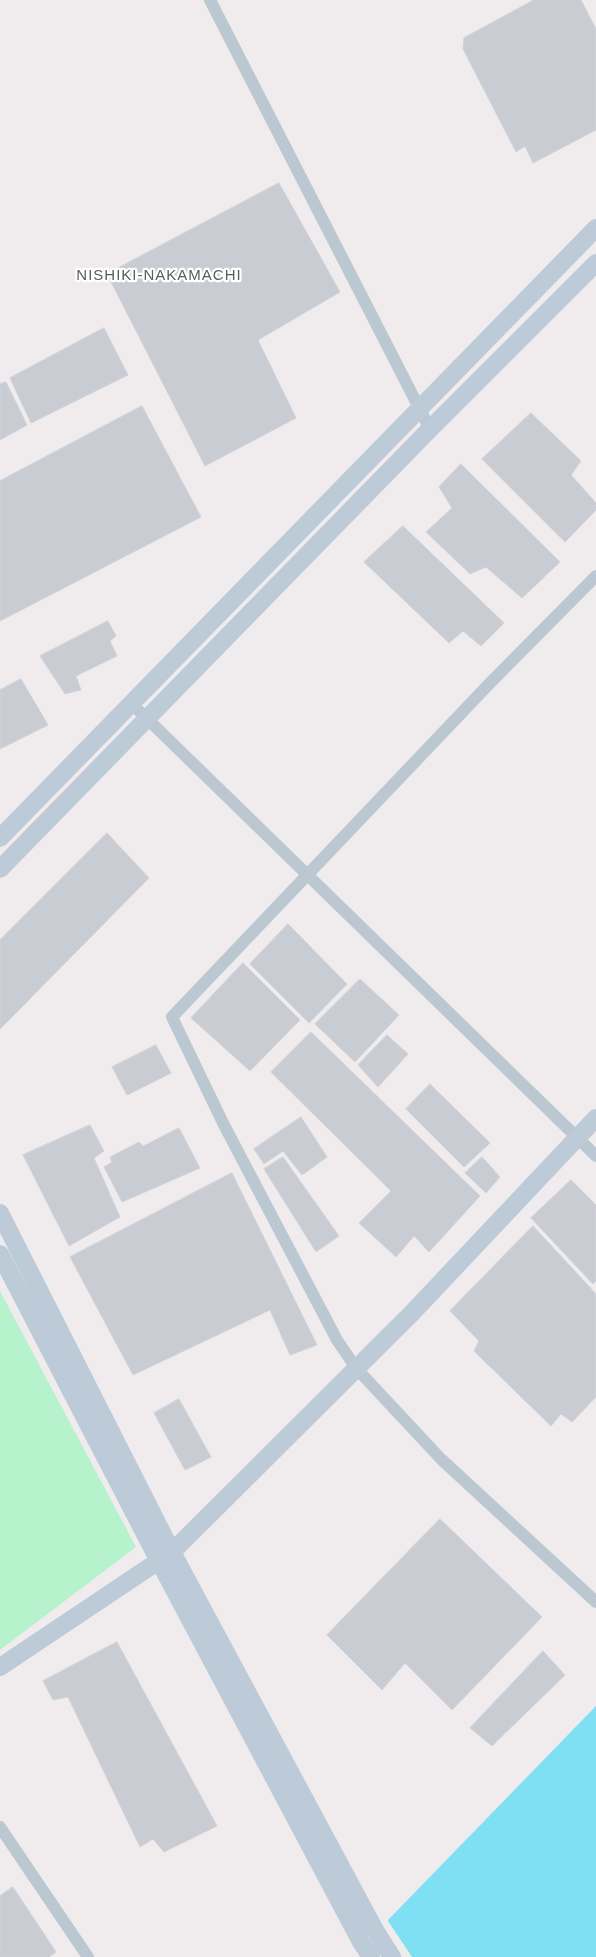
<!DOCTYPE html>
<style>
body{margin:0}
canvas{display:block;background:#f0eced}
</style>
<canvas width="596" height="1957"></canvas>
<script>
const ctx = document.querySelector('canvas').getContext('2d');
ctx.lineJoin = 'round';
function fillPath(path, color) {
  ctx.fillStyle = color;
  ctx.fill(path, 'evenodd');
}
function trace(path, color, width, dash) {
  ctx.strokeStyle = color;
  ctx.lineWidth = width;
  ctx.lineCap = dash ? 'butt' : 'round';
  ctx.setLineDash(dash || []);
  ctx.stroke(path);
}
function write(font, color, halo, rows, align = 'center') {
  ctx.font = font + ' Helvetica,sans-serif';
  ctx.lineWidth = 4.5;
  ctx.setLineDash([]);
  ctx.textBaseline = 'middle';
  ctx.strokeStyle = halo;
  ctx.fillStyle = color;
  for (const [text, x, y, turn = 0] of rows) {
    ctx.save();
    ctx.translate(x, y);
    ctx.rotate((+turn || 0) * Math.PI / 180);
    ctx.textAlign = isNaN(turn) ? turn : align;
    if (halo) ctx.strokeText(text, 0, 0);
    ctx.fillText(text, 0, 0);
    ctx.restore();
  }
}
const green = new Path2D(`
 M0,1291L136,1547L0,1650Z`);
const water = new Path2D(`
 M596,1706V1957H352Z`);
const pier = new Path2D(`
 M386,1918L412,1957H353L351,1955Z`);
const building = new Path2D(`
 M534,0H581L596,29V130L533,163L525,146L516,152L463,49L464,38Z
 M279,183L340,292L258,340L296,418L205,466L107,274Z
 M104,328L128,375L31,423L10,378Z
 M6,382L27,425L0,440V384Z
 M142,406L201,517L0,621V481Z
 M531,413L581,461L571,475L596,503V510L565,542L482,459Z
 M461,464L560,562L522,598L486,567L470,574L426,532L452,508L439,487Z
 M403,526L504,623L481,646L463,631L449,643L364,562Z
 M108,621L116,636L110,641L117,656L76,676L81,690L65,694L40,656Z
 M21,679L48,725L0,749V690Z
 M107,833L149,878L0,1029V940Z
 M288,924L347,984L309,1023L250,964Z
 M243,963L300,1020L250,1071L191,1018Z
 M360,979L399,1015L355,1062L315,1024Z
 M311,1032L480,1196L429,1252L414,1236L396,1257L359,1223L391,1191L271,1072Z
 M387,1035L408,1054L378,1087L358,1065Z
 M156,1045L171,1073L127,1095L112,1067Z
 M430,1084L490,1143L464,1167L406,1109Z
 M301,1117L327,1157L302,1175L283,1151L264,1164L254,1149Z
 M90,1125L104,1151L94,1158L120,1217L69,1246L23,1155Z
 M179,1128L200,1168L122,1202L104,1167L112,1162L110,1157L139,1142L143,1146Z
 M283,1157L339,1236L316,1252L264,1169Z
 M482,1157L500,1177L486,1193L465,1173Z
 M232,1173L317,1345L290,1355L270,1310L133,1375L70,1257Z
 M571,1180L596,1205V1281L593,1284L531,1218Z
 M533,1226L596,1294V1397L572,1422L561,1414L551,1426L474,1351L479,1341L450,1311Z
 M179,1399L211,1457L185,1470L154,1413Z
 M440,1519L542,1617L452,1710L405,1663L382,1690L327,1635Z
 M117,1642L217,1826L164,1852L153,1839L140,1847L68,1697L53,1700L43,1681Z
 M543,1651L565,1675L492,1746L470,1728Z
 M13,1887L56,1952L49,1957H0V1896Z`);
const street = new Path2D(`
 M210,0L430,429
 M596,576L490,683L172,1017L224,1125L337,1340L356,1368L441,1459L596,1602
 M132,704L596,1156
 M0,1827L88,1957`);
const secondary = new Path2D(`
 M0,838L596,228
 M0,869L430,429L596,263
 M0,1213L172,1552L375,1930L392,1957
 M0,1254L159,1561L361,1942L371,1957
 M0,1667L172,1552L412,1313L596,1118`);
const neighbourhoodNames = [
 ["NISHIKI-NAKAMACHI",159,276]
];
fillPath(green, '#b6f2cb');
fillPath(water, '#80e0f3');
fillPath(pier, '#f0eced');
fillPath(building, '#c9ccd2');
trace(building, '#d0d3d9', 1);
trace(street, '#bcc8d1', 12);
trace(secondary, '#bdcbd8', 18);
ctx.letterSpacing = '1px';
write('15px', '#595e62', '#fff', neighbourhoodNames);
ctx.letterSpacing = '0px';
</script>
